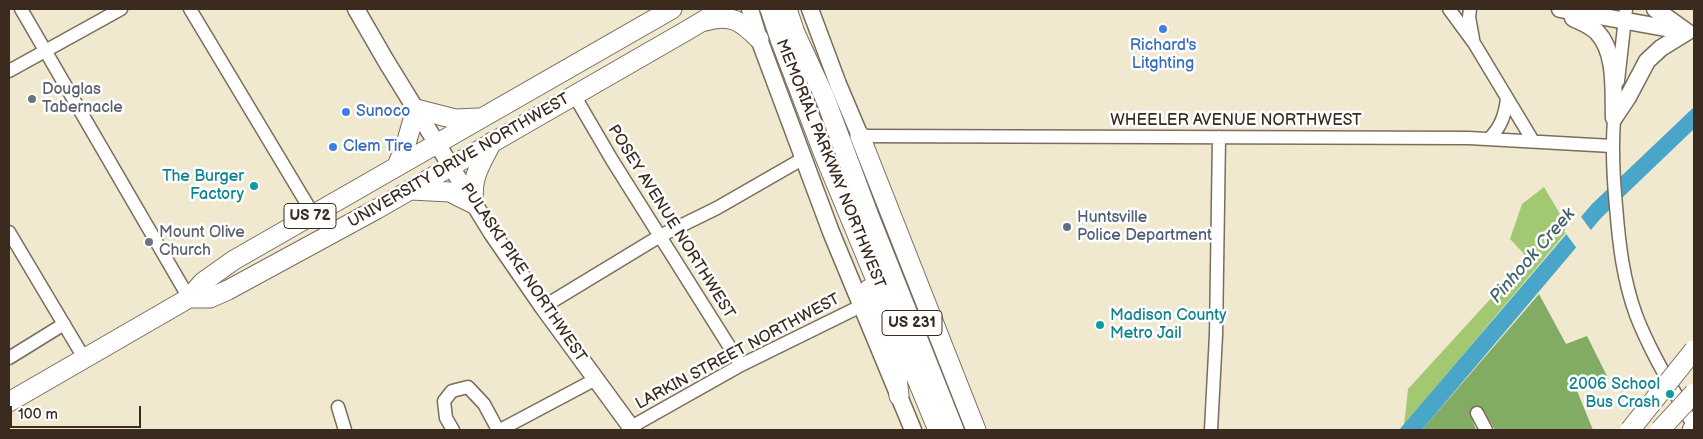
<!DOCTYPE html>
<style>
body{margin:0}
#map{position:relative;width:1703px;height:439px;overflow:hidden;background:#f0e9d0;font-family:"Balsamiq Sans",sans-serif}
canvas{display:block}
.frame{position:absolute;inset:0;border:10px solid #3b2a1e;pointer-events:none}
.scale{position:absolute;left:10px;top:406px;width:131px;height:22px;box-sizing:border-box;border:2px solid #3b2a1e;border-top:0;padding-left:6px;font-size:15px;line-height:18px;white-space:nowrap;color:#3b2a1e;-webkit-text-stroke:4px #fff;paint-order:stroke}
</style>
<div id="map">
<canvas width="1703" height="439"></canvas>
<div class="frame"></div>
<div class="scale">100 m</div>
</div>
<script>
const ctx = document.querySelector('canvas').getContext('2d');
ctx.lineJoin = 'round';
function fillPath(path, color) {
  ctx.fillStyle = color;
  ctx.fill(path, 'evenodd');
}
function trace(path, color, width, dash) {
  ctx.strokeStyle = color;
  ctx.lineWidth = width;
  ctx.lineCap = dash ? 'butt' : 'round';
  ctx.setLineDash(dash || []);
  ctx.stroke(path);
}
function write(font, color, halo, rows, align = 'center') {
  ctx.font = font + ' "Balsamiq Sans",sans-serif';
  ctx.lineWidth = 5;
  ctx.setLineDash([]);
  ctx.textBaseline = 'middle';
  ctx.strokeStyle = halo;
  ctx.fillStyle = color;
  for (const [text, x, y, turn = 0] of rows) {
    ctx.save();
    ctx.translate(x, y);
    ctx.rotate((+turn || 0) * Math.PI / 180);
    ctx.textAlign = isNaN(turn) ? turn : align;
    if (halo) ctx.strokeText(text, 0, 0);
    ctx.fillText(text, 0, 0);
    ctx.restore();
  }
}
const green = new Path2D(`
 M1544,187L1569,229L1404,425L1408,389L1505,283L1526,256L1510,239L1522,204Z`);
const forest = new Path2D(`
 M1539,294L1566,344L1587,336L1608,378L1597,385L1571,376L1593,430H1495L1483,410L1475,409L1472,419L1476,430H1422Z`);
const water = new Path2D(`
 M1694,107V129L1601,218L1422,430H1399L1592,204Z`);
const pier = new Path2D(`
 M1579,214L1593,233L1578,250L1564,231Z`);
const minor = new Path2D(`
 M21,9L189,298
 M190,9L313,214
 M1449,9L1474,43L1533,141
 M1470,9L1469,17L1473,39
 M9,71L121,9
 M1618,81L1626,9
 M574,95L612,160L741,365
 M1615,111C1611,143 1613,174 1616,206C1619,244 1623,279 1636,315C1651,354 1674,390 1694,427
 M860,136L1469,138L1612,146
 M1489,139C1501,127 1505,115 1507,99
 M9,232L84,358
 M543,307L660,236L717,208L804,158
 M9,358L64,324
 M338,407L345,430
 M1477,413L1486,430
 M631,427L741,365L861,306
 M453,430L446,418L444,401L452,391L468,387L484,404L498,430
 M500,430L596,379
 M1211,430L1216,335L1219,137`);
const major = new Path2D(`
 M356,9L386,61L492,233L543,307L633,430
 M750,9L759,39L831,232L913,430
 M810,9L838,84L860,136
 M1560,9L1682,31
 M1573,18C1581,22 1590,25 1597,32C1617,53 1613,91 1614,118
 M1614,118L1628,97L1647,61L1661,48L1687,32L1655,9`);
const highway = new Path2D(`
 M706,21C731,13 742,22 759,39
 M795,33L825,98L869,216L954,430
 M780,39L823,152L938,430
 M860,136L976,430
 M397,166L406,144L416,109L455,119L478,118
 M411,190L450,192L474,204
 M474,204C470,178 481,164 492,142
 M869,289L897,376L899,396
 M189,298H210L228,290L377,209L686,31L723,9
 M9,402L189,298L203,282L234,260L672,9
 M1692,430L1694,428`);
const highwayBridge = new Path2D(`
 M770,9L780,39
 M787,9L795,33
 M1630,430L1694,350
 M1660,430L1694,393`);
const markers = [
 [1163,29,5,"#3f7fe0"],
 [32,99,5,"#6b7280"],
 [346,112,5,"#3f7fe0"],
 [333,147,5,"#3f7fe0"],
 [254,186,5,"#0f9aa8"],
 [1067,227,5,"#5c6f8a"],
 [149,242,5,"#6b7280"],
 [1100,325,5,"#0f9aa8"],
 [1670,394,5,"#0f9aa8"]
];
const shields = [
 [310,216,52],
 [912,323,60]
];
const shieldNames = [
 ["US 72",310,216],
 ["US 231",912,323]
];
const shopNames = [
 ["Richard's",1163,46,"center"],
 ["Litghting",1163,64,"center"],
 ["Sunoco",356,112],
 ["Clem Tire",343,147]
];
const worshipNames = [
 ["Douglas",42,90],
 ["Tabernacle",42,108],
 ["Mount Olive",159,233],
 ["Church",159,251]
];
const streetNames = [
 ["WHEELER AVENUE NORTHWEST",1236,121],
 ["UNIVERSITY DRIVE NORTHWEST",459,161,-30],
 ["MEMORIAL PARKWAY NORTHWEST",830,164,68],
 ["POSEY AVENUE NORTHWEST",671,222,58],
 ["PULASKI PIKE NORTHWEST",523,273,56],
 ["LARKIN STREET NORTHWEST",738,352,-28]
];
const cultureNames = [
 ["The Burger",244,177],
 ["Factory",244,195],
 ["Madison County",1110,316,"left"],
 ["Metro Jail",1110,334,"left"],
 ["2006 School",1660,385],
 ["Bus Crash",1660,403]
];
const serviceNames = [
 ["Huntsville",1077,218],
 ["Police Department",1077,236]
];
const waterNames = [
 ["Pinhook Creek",1533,256,-49]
];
fillPath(green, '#a3c872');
fillPath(forest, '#82ac64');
fillPath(water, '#49a6c8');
fillPath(pier, '#f0e9d0');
trace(minor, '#7a6d5c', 15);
trace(major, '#7a6d5c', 19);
trace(highway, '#7a6d5c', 21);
trace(minor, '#fff', 12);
trace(major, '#fff', 16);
trace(highway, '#fff', 19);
trace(highwayBridge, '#7a6d5c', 21, []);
trace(highwayBridge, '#fff', 19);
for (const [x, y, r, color] of markers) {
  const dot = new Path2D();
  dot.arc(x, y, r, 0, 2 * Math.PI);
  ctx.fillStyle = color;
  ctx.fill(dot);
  trace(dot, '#fff', 2);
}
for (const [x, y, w] of shields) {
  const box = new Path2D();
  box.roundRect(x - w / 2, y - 12.5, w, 25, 4);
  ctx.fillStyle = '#fff';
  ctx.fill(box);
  trace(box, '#3b2a1e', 1);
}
write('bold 15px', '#3b2a1e', null, shieldNames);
write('16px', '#366cbe', '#fff', shopNames, 'left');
write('16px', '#5b616d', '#fff', worshipNames, 'left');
write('16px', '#3b2a1e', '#fff', streetNames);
write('16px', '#0d838f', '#fff', cultureNames, 'right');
write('16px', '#4e5e75', '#fff', serviceNames, 'left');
write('italic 18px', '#41626a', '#fff', waterNames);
</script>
